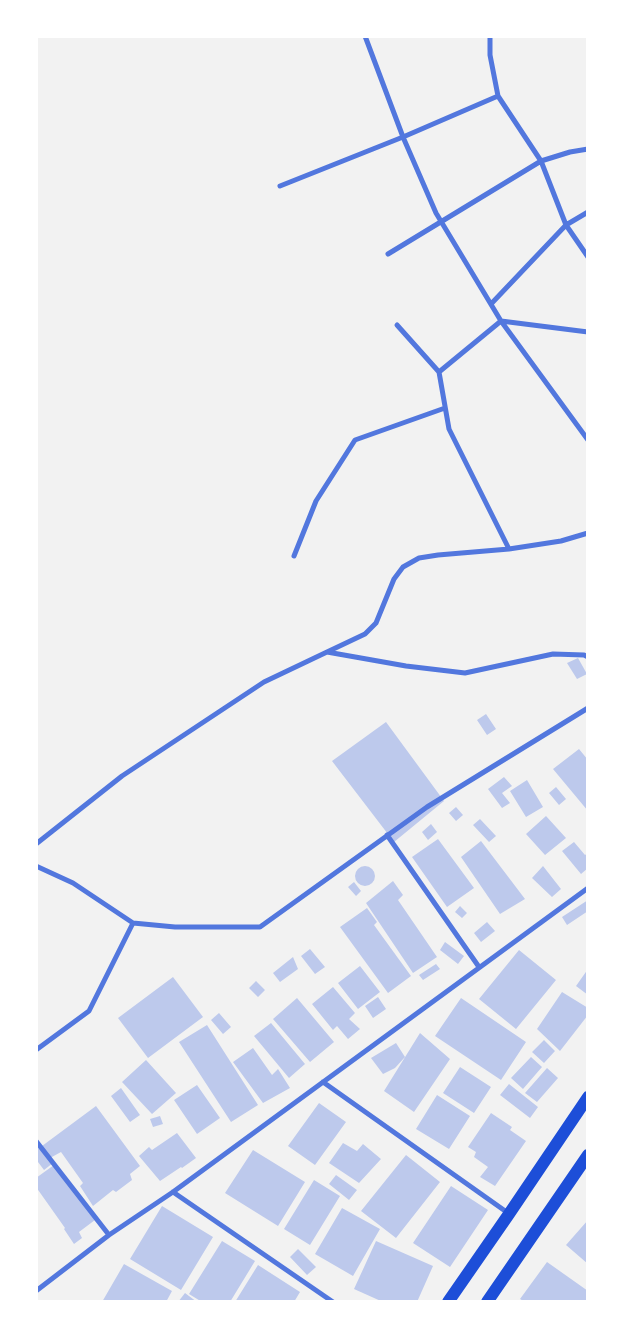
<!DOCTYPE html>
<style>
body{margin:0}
#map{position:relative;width:624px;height:1338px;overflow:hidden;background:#f2f2f2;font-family:Barlow,sans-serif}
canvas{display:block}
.frame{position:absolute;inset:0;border:38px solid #fff;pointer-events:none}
</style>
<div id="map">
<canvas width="624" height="1338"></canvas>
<div class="frame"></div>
</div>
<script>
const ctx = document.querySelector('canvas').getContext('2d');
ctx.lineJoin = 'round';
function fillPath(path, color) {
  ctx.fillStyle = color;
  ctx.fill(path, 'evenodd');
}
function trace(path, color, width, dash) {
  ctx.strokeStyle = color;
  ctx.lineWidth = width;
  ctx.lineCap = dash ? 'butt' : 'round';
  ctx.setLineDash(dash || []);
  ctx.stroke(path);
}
const building = new Path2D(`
 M578,658L587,674L577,679L567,663Z
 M486,714L496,729L487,735L477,720Z
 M386,722L444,801L394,842L332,761Z
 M579,749L588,760V811L553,769Z
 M504,777L512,786L502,793L510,803L502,808L488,789Z
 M527,780L543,807L526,817L510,791Z
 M556,787L566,799L559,805L549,793Z
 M456,807L463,815L456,821L449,813Z
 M546,816L566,838L545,855L526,834Z
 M480,819L496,836L489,842L473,825Z
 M431,824L437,832L428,840L422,832Z
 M438,839L474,888L447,907L412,857Z
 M481,841L525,899L500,914L461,857Z
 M574,842L585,855L588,853V868L581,874L562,851Z
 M355 876a10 10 0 1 1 20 0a10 10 0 1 1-20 0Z
 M543,866L561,889L552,897L532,878Z
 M393,881L403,895L398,900L437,957L413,973L366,903Z
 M354,882L361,891L356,896L348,887Z
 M588,900V911L567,925L562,917Z
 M460,906L467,913L462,918L455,912Z
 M367,908L377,922L374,925L411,976L388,993L340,927Z
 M487,922L495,931L481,942L474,933Z
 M445,942L464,956L458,964L440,950Z
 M310,949L325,967L315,974L301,956Z
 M519,950L556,980L516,1029L479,999Z
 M293,957L298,969L280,982L273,973Z
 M436,964L440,969L423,980L419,975Z
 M360,966L380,992L358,1009L338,983Z
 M588,969V995L576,986Z
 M173,977L203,1017L148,1058L118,1018Z
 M256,981L265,990L258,997L249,988Z
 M333,987L355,1013L349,1019L360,1029L348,1039L337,1026L333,1030L312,1004Z
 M562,992L588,1008V1015L560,1051L537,1029Z
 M378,997L386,1009L373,1018L365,1006Z
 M297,998L334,1042L310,1062L273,1019Z
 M461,998L526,1042L501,1080L435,1036Z
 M219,1013L231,1027L223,1034L211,1020Z
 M271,1023L305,1064L289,1078L254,1036Z
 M207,1025L258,1105L231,1122L179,1042Z
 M420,1033L450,1059L414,1112L384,1091Z
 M544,1040L555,1051L544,1063L532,1052Z
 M396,1043L405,1057L395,1068L383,1074L371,1058Z
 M253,1048L272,1075L278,1069L290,1088L263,1103L233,1062Z
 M531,1057L542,1067L523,1089L511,1078Z
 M146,1060L176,1093L152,1114L122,1082Z
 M460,1067L491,1087L474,1113L443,1093Z
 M547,1068L558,1078L537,1102L525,1093Z
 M509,1084L538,1107L530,1118L500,1095Z
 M197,1085L220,1118L197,1134L174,1100Z
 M121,1088L140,1115L130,1122L111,1096Z
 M437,1095L470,1116L449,1149L416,1129Z
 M319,1103L346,1122L315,1165L288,1146Z
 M96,1106L140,1166L130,1174L132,1180L116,1192L113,1190L93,1206L80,1186L83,1183L61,1152L50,1158L42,1146Z
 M491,1113L512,1127L510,1130L526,1141L495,1186L480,1177L488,1167L474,1157L476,1152L468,1147Z
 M160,1116L163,1124L153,1127L150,1119Z
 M177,1133L196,1158L182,1168L181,1167L160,1181L139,1156L149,1147L152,1150Z
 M343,1143L357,1151L363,1144L381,1159L359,1183L329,1163Z
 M40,1147L53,1163L44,1170L38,1162L36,1163V1150Z
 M253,1150L305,1182L278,1226L225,1193Z
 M406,1155L440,1182L396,1238L361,1211Z
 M54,1165L95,1220L79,1232L82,1238L74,1244L64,1229L65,1228L36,1187V1178Z
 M336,1175L357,1190L349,1200L329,1184Z
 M314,1180L340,1196L310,1245L284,1229Z
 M451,1186L488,1210L450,1267L413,1243Z
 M162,1206L213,1237L181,1290L130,1259Z
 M342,1208L380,1229L353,1276L315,1254Z
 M588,1220V1264L566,1245Z
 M222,1241L255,1261L230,1302H202L189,1294Z
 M376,1241L433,1266L417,1302H383L354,1289Z
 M298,1249L316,1267L307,1275L290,1257Z
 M547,1262L588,1291V1302H525L520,1299Z
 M124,1264L172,1291L166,1302H102Z
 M258,1265L300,1292L294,1302H235Z
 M185,1293L197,1302H178Z`);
const minor = new Path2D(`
 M365,36L403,137L436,213L501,321L588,440
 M490,36V55L498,96L541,161L566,225L588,257
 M280,186L403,137L498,96
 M388,254L541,161L570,152L588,149
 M491,304L566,225L588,212
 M397,325L439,372L449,429L509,549
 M439,372L501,321L588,332
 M294,556L316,501L355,440L445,408
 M327,652L365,634L376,623L394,579L403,567L419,558L438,555L509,549L561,541L588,533
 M387,835L479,967
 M36,844L122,776L264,682L327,652L406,666L465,673L553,654L584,655L588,657
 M36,866L73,883L133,923L175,927H260L427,807L588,708
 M36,1050L89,1011L133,923
 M323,1082L508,1213
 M36,1141L109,1235
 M173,1192L333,1302
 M36,1291L109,1235L173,1192L588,888`);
const primary = new Path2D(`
 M448,1302L509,1214L588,1097
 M487,1302L588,1155`);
fillPath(building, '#bdc9ec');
trace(minor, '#5277de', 5);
trace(primary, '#1d4ed8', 12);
</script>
